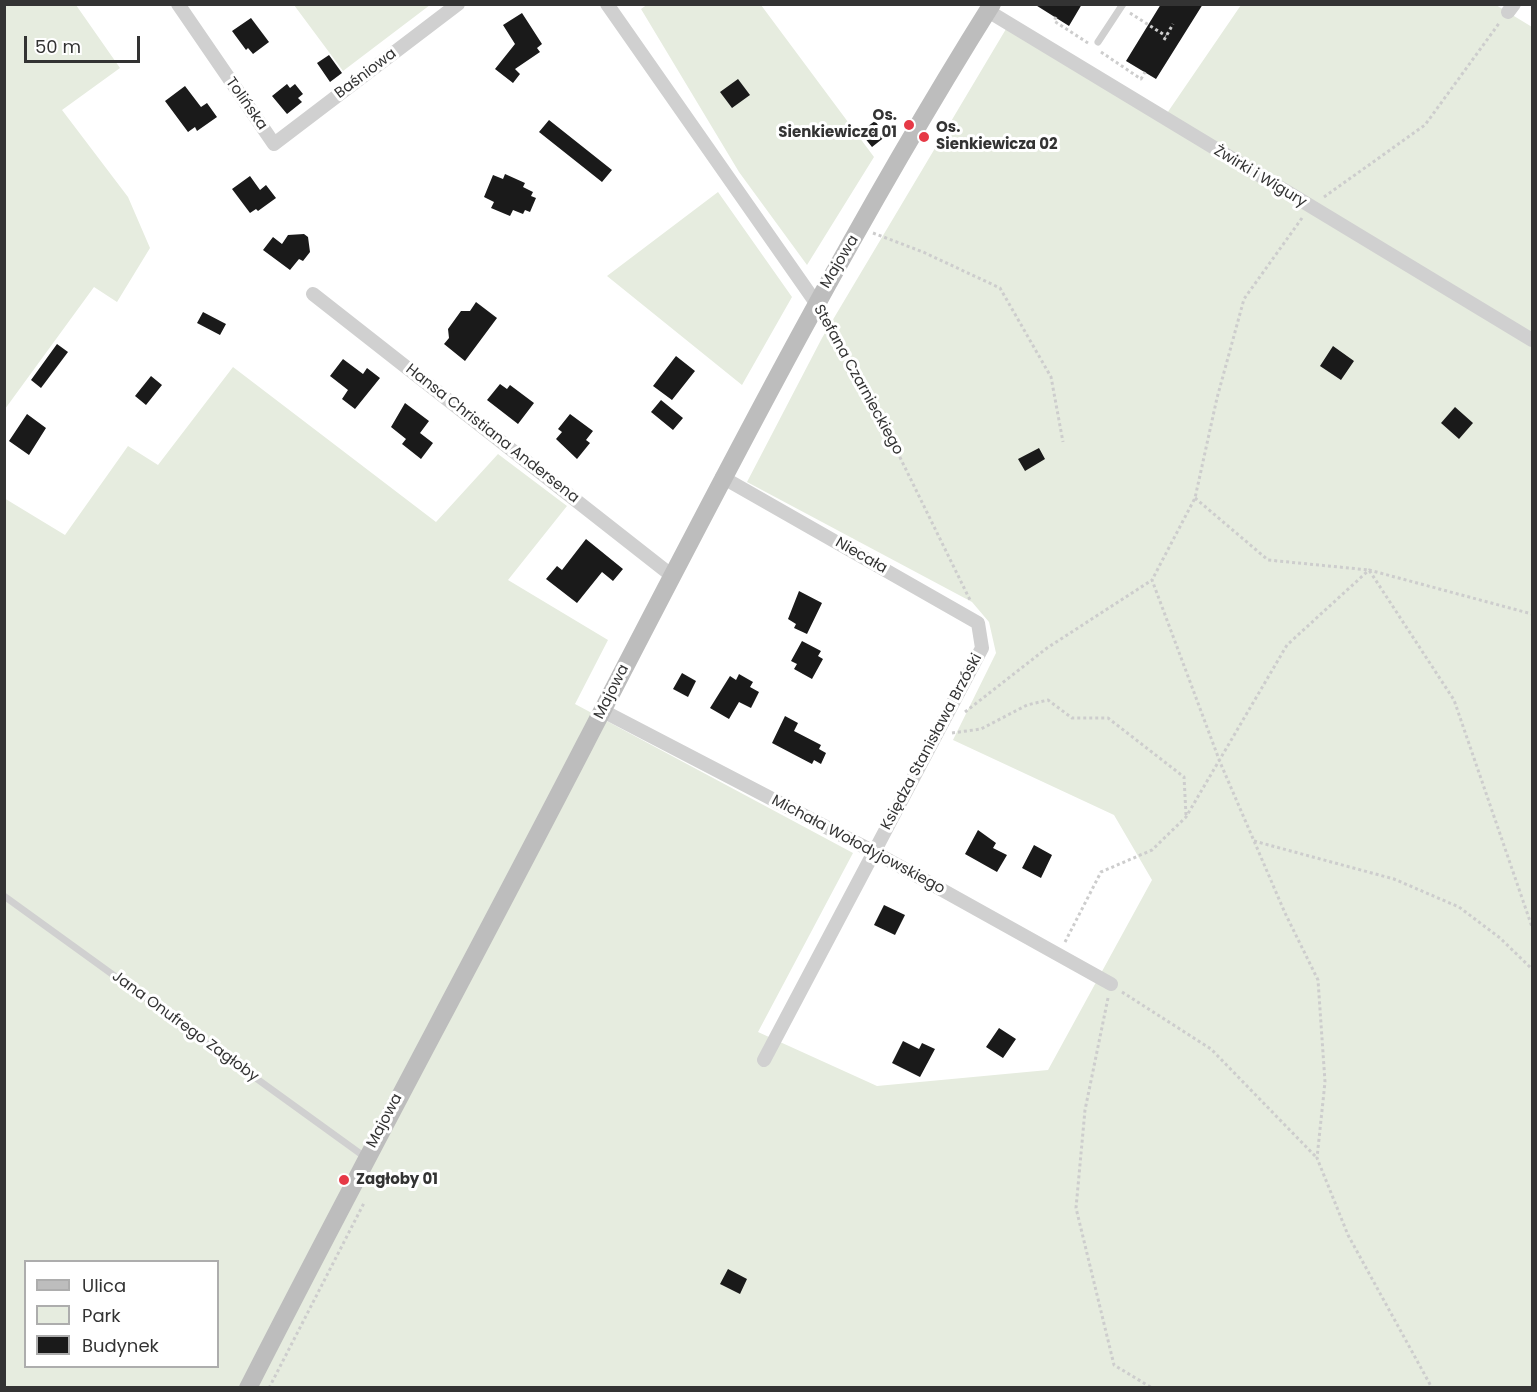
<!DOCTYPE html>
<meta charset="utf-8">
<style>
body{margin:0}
#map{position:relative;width:1537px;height:1392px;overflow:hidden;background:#fff;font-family:Poppins,sans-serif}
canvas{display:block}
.frame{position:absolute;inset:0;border:6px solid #333;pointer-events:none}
.legend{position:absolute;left:24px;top:1260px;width:195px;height:108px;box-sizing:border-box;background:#fff;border:2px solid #adadad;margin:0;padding:8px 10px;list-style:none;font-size:18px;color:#333}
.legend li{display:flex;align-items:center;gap:12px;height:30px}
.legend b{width:30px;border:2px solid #adadad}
.scale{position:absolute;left:24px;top:36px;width:116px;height:27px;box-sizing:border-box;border:3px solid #333;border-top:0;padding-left:8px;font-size:18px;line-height:21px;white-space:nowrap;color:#333;-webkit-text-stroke:4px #fff;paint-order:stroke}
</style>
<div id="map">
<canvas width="1537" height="1392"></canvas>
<div class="frame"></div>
<ul class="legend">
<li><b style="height:8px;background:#bdbdbd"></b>Ulica</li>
<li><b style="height:16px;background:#e6ecdf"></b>Park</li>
<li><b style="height:16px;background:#1a1a1a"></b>Budynek</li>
</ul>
<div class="scale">50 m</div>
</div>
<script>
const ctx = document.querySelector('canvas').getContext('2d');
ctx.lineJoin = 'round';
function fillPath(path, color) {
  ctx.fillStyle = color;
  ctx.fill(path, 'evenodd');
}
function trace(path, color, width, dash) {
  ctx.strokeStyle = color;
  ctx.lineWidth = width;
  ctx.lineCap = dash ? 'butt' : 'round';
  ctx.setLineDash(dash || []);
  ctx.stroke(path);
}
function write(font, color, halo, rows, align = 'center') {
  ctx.font = font + ' Poppins,sans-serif';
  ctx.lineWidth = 6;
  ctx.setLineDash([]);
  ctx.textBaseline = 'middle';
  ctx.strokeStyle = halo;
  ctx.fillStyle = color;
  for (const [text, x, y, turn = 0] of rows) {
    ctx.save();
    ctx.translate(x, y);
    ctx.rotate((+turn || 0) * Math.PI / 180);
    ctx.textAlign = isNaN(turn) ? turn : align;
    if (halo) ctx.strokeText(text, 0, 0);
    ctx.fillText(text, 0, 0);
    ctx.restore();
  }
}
const green = new Path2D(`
 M5,4L76,5L120,68L62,110L128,197L150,248L117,302L94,287L5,409Z
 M648,4L761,5L874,157L807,265L739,172L641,9Z
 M294,5H430L343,71Z
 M1241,5H1496L1532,27V1387H5L4,498L65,535L128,446L158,465L233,367L436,522L498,454L567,506L508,580L608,640L575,704L853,853L758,1032L877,1086L1048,1070L1152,880L1114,815L953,740L996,653L989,622L972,602L747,482L822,338L1006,29L1161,122ZM26,1262H218V1366H26Z
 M718,192L792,297L742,385L607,276Z`);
const building = new Path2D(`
 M1034,4H1082L1069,26Z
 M1161,4H1203L1156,79L1126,61Z
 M522,13L542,44L537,48L540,52L515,69L520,74L513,83L495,69L515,44L503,25Z
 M251,18L269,42L253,54L248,48L246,50L232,31Z
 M329,55L342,73L330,82L317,63Z
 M738,79L750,95L732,108L720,92Z
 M287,84L290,88L295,84L303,94L298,98L302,102L287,114L272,96Z
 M185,86L201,107L207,103L217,117L197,131L195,127L188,132L165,101Z
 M549,120L612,170L602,182L539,132Z
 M875,121L886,136L872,147L860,132Z
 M505,174L525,183L523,187L533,192L531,196L536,198L530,212L525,210L523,214L513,210L510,216L491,208L494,202L484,197L493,175L503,179Z
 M250,176L260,190L266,185L276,198L258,211L256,209L250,213L232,189Z
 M304,234L308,237L310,252L303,261L299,259L290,270L263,250L273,237L282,244L288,235Z
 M476,302L497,318L465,361L444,344L449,338L448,329L461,311H470Z
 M203,312L226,324L220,335L197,323Z
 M57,344L68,352L41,388L31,380Z
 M1333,346L1354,361L1341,380L1320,366Z
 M676,356L695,371L672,400L653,386Z
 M343,359L363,374L367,368L380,378L355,409L342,399L348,390L330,376Z
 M151,376L162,385L146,405L135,396Z
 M500,384L507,389L510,385L534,403L518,424L487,400Z
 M661,400L683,418L673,430L651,412Z
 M405,403L429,421L420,433L433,443L421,459L402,444L406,439L391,427Z
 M1455,407L1473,423L1459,439L1441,423Z
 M27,414L46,428L29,455L9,441Z
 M570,414L593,431L586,440L590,443L577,459L556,439L562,432L558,429Z
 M1039,448L1045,459L1025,471L1018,459Z
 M586,539L623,569L613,581L602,572L577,603L546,579L557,566L562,570Z
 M799,591L822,603L807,634L794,628L796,624L788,619Z
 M802,641L821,651L818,656L823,659L812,679L794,669L797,664L791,661Z
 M682,673L696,681L688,697L673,689Z
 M739,674L753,682L750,687L759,692L751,708L739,702L729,719L710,708L730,676L736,680Z
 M785,716L798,723L794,731L821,745L819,749L826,753L821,764L814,760L812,764L772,743Z
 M978,830L996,843L993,848L1007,855L997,872L965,854Z
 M1034,845L1052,855L1041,878L1022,868Z
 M884,905L905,915L895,935L874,925Z
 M999,1028L1016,1039L1003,1058L986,1047Z
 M903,1041L919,1049L922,1043L935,1049L920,1077L892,1063Z
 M728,1269L747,1279L740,1294L720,1284Z`);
const path = new Path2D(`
 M1130,13L1166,36
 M1056,17L1054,21L1088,43
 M1164,40L1173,24
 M1101,52L1141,79L1145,72
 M1324,197L1425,125L1500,22
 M1302,218L1244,299L1217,398L1195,498L1152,580L1220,762L1285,913L1318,980L1325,1082L1317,1158L1348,1235L1432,1388
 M873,233L923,252L1000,288L1051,377L1063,442
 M827,319L890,437L971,602
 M1195,498L1268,560L1369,570L1454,700L1532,927
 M965,712L1047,648L1152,580
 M952,733L981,729L1027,705L1048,700L1072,718H1108L1184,777L1186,815
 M1254,841L1394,879L1459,907L1500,938L1532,969
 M1065,942L1101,872L1152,850L1186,817L1287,645L1369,570L1532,614
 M1122,992L1211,1049L1317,1158
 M1108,998L1085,1110L1076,1208L1114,1365L1152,1388
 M269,1388L364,1203`);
const lane = new Path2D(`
 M1098,42L1123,4
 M4,896L365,1157`);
const street = new Path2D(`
 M178,4L274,144L458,4
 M607,4L816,303
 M988,11L1532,340
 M1508,12L1514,4
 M313,294L671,575
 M722,477L978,623L982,648L764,1060
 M603,711L874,852L1111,984`);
const secondary = new Path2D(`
 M248,1388C358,1172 474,959 585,744C715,494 842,243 992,4`);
const markers = [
 [909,125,6,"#e63946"],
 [924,137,6,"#e63946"],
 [344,1180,6,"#e63946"]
];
const streetNames = [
 ["Baśniowa",366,74,-37],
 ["Tolińska",246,104,55],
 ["Żwirki i Wigury",1260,177,31],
 ["Majowa",840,262,-59],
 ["Stefana Czarnieckiego",858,380,61],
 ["Hansa Christiana Andersena",492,434,38],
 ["Niecała",861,556,30],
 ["Majowa",612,692,-63],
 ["Księdza Stanisława Brzóski",932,742,-62],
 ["Michała Wołodyjowskiego",858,845,28],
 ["Jana Onufrego Zagłoby",185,1027,36],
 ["Majowa",385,1121,-62]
];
const poiNames = [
 ["Os.",897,116,"right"],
 ["Sienkiewicza 01",897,133,"right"],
 ["Os.",936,128],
 ["Sienkiewicza 02",936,145],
 ["Zagłoby 01",356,1180]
];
fillPath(green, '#e6ecdf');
fillPath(building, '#1a1a1a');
trace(path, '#cdcdcd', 3, [3, 3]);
trace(lane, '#d0d0d0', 7);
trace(street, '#d0d0d0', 14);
trace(secondary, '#bdbdbd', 18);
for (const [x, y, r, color] of markers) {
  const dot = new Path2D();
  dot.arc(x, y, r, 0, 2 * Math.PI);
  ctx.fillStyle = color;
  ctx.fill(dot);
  trace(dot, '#fff', 2);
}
write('15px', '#333', '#fff', streetNames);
write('bold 15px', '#333', '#fff', poiNames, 'left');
</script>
